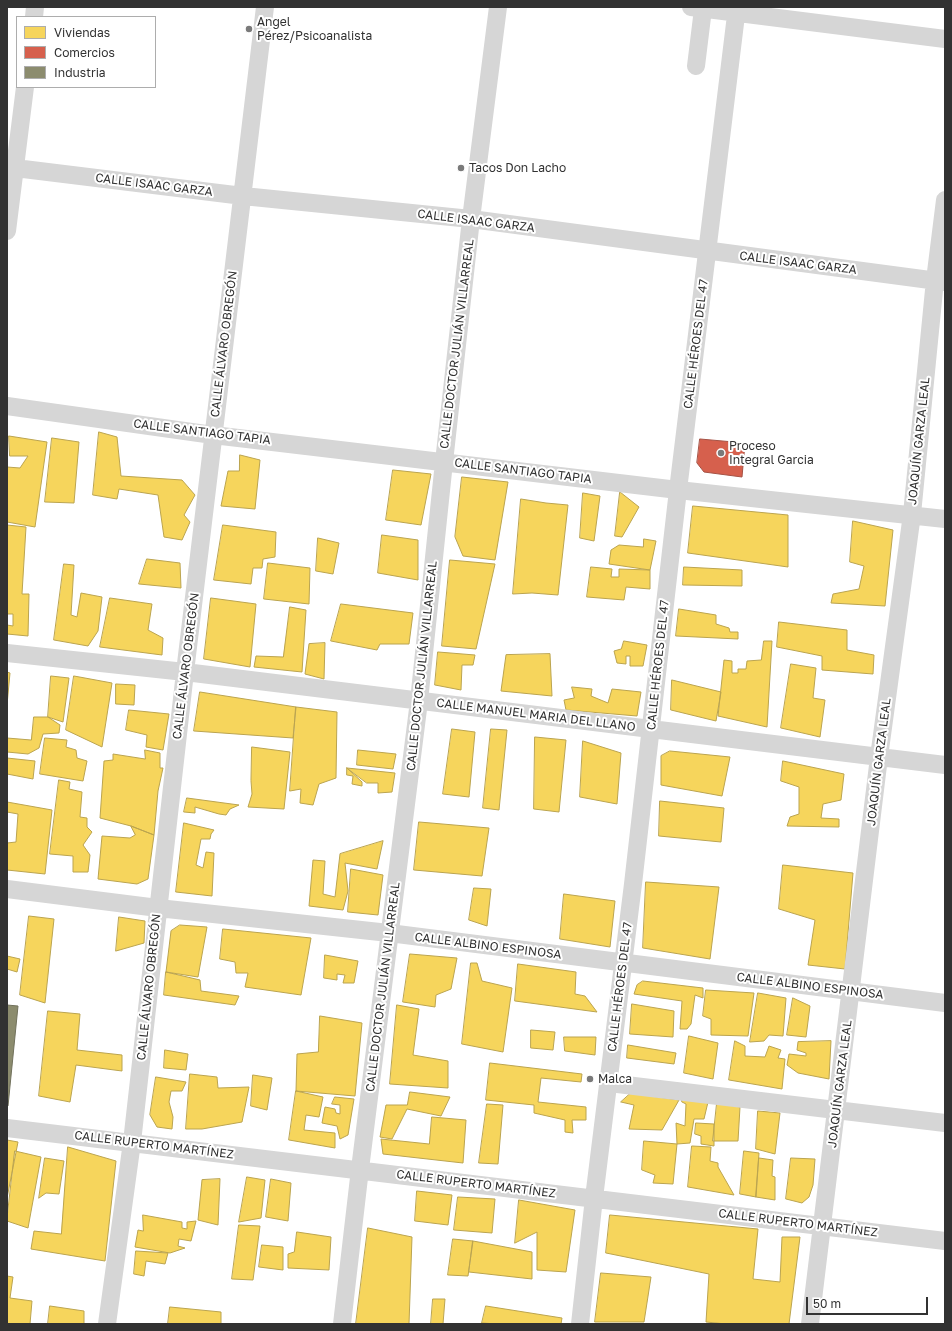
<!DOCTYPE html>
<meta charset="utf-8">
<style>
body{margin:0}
#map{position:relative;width:952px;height:1331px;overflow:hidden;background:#fff;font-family:"Golos Text",sans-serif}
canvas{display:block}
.frame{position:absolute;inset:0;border:8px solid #323232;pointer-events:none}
.legend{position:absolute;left:16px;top:16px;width:140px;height:72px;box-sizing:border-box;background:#fff;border:1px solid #adadad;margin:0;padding:5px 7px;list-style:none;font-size:12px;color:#323232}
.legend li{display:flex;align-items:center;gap:8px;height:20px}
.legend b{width:20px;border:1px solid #adadad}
.scale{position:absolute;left:806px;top:1297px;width:122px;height:18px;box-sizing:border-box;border:2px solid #323232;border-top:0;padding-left:5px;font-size:12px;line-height:14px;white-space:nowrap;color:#323232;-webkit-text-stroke:3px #fff;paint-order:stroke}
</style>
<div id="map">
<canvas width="952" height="1331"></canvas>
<div class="frame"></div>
<ul class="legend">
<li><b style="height:11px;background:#f6d55c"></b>Viviendas</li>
<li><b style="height:11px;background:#d6604d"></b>Comercios</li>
<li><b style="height:11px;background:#8c8c6e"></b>Industria</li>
</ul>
<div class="scale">50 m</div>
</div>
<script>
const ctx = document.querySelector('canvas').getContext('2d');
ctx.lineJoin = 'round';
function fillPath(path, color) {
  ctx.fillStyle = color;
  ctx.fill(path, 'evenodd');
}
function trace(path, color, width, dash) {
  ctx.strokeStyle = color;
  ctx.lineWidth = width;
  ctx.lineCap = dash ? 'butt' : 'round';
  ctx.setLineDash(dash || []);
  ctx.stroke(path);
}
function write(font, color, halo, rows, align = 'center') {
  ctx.font = font + ' "Golos Text",sans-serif';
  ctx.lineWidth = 4;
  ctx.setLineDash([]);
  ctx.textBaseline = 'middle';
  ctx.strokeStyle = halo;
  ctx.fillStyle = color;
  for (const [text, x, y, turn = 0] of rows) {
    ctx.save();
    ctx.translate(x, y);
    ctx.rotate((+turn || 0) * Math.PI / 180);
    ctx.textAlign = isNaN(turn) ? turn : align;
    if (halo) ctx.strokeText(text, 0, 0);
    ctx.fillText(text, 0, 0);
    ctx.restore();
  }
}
const homes = new Path2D(`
 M99,432L117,437L121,476L182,480L195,495L184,515L190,522L182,540L164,537L158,495L119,489L117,499L93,495Z
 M9,436L47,442L35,527L7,522V467L20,468L28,456H10Z
 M52,438L79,442L74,503L45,502Z
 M240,455L260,460L255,509L221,506L228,471H239Z
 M393,470L431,474L421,525L386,520Z
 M462,477L508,482L495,560L463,556L455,537Z
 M620,492L639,507L622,537L615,536Z
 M583,493L600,496L594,541L580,538Z
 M521,499L546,503L568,505L558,595L532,593L513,594Z
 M693,506L788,515V567L688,553Z
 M853,521L893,530L885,606L831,603L833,594L859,589L864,566L850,562Z
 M7,525L26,527L22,594H29L28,636L7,634V625L13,626V614H7Z
 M223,525L276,532L275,557L263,559L262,568H253L251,584L214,580Z
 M382,535L418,540V580L378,573Z
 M318,538L339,543L333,574L316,571Z
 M644,539L656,541L650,570L609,564L611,550L619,545L643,547Z
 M147,559L180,563L181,588L139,584Z
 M450,560L495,564L476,649L442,646Z
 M268,563L310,568L309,604L264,599Z
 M64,564L74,565L71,615L77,617L81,593L102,597L98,631L88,646L54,640Z
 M591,567L612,569L611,577H619V569L650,570V589L626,587L624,600L587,597Z
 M684,567L742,570V586L683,585Z
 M110,598L152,604L148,630L163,638L162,655L100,647Z
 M211,598L256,604L250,667L204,659Z
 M341,604L413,613L409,644H380L377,650L331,641Z
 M290,607L306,610L302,672L254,667L256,656L283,657Z
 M679,609L716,615V624L729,628L730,632H738V639L676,636Z
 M779,622L847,630V650L874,655L873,674L822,670V656L777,647Z
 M624,641L647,645L643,666H630V656H626V664L617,663L614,651L621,649Z
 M764,641H772L767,727L718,716L724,660L732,661V673H738V669H746L747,661L761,660Z
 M325,643L324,679L305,674L309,644Z
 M438,652L475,655L473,665H462L461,690L435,685Z
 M550,654L552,696L501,691L506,655Z
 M791,664L816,668L813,698L825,700L820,737L781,728Z
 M7,672L10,673L7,705Z
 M51,676L69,678L63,722L48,717Z
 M74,676L112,683L102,747L66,730Z
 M672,680L721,692L716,721L671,710Z
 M116,684L135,685L134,705L116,704Z
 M572,687L592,689L591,696L608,703L612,689L641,692L637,716L566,710L564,700L574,698Z
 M200,692L296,707L293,738L194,731Z
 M296,707L337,712L336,778L319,784L313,805L300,803L301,789L290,791Z
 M129,710L169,714L163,750L146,747L147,735L126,730Z
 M34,717H48L60,725L59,733L43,734L39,748L28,754L7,752V738L31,740Z
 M452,729L475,732L469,797L443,794Z
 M491,729L507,730L499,810L483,808Z
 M535,737L566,740L559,812L534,809Z
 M45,738L67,740L66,747L76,750L77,758L87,761L83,781L40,774Z
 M583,741L621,753L617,804L580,797Z
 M252,747L290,752L284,809L248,807L252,794L251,781Z
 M145,750L160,753V768H163L158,791L154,835L131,826L100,818L104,761L113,760V754L145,759Z
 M358,750L396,754L393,769L357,765Z
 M670,751L730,757L722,796L661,785V756Z
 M7,758L35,761L33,779L7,774Z
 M783,761L844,774L841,800L823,804L821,818L839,819V827L787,826L790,817L799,814V787L781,781Z
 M347,768L362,782V786L352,784L353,776L347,775Z
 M347,768L395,773L392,792L378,793V783H367Z
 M59,780L70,782L69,789L82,792L80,817L87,818V827L92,832L83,845L90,855L88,872H73V856L50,854Z
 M187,798L239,805L230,809L226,815L219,814L195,807V813L184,812Z
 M660,801L724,808L721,842L659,836Z
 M7,802L52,810L45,874L7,870V843L16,842L18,814L7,812Z
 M419,822L489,828L482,876L414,870Z
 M184,823L214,830L211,834L210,839H201L196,865L203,868L206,852L214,853L212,896L176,892Z
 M131,826L154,835L148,879L137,884L98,879L102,836L130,838L135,835Z
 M383,841L377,869L345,863L348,891L343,910L309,906L313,860L325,861L323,894L335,897L340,854Z
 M783,865L853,873L845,969L808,965L815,920L779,909Z
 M351,869L383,875L378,915L348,912Z
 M646,882L719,887L710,959L643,948Z
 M474,888L491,889L487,926L469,920Z
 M564,894L615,901L610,947L560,939Z
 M29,916L54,919L45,1003L20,995Z
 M119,917L145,921L144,943L116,951Z
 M180,925L207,927L198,977L166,972L171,931Z
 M223,929L311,938L301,995L245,987L248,973H236L235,962L220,959Z
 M410,954L457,958L451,989L436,995L435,1007L403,1002Z
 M325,955L358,961L354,983H343L345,975L337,974V980L324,978Z
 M7,956L20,959L17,972L7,969Z
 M471,963H477L482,981L512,988L503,1052L462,1044Z
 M518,964L576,972L575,994L585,996L597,1012L515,1001Z
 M166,972L200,980L201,991L239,996L235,1005L164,995Z
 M643,981L703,988V998L695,995L691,1024L687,1029H680L682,1001L634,994L637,985Z
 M706,990L754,993L748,1036L711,1035V1019L703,1016Z
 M758,993L786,998L783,1036L769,1035L764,1041L750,1042Z
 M793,998L810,1006L806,1037L787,1035Z
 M632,1004L674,1011L673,1037L630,1034Z
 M397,1005L419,1009L413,1055L448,1061V1088L390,1084Z
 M48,1011L80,1014L77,1050L122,1055V1071L76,1065L70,1102L39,1096Z
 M320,1016L362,1023L355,1096L296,1091L297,1054L318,1052Z
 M531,1030L555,1032L553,1050L531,1048Z
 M689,1036L718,1043L713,1079L684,1073Z
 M564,1037H596L595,1055L565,1051Z
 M735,1041L745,1046V1056L765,1057L769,1046L781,1050L778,1058L785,1059L782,1089L729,1080Z
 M831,1041L829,1079L798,1073L787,1065L789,1054L806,1056V1053L797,1050L798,1042Z
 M628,1045L676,1053L674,1064L627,1058Z
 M165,1050L188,1054L186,1070L164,1068Z
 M490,1063L582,1074L581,1082L541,1078L538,1102L586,1107V1120H572L573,1133L565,1132V1120L534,1113V1105L486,1100Z
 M190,1074L217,1077L218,1088L249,1087L242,1122L202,1129H186Z
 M253,1075L272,1078L267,1110L251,1106Z
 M156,1077L186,1082L182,1091H171L169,1102L173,1117L172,1129L157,1127L150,1115Z
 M296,1091L323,1097L319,1117L306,1115L304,1130L335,1133V1148L289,1140Z
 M410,1092L450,1097L441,1116L407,1109L392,1139L380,1137L386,1105H407Z
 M631,1093L679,1100L662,1130L629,1129L634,1105L621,1102Z
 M335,1097L354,1099L348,1135L340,1139L337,1126L322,1123L325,1107L335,1109L336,1113L340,1114V1105L332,1104Z
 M682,1099L708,1102L704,1119H694L690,1143L677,1144L676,1123L685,1126L686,1104L682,1102Z
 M717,1103L740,1107L738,1141H713Z
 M487,1104L503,1105L498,1164L479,1163Z
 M758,1111L780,1113L775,1154L756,1149Z
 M432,1117L466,1120L463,1163L383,1154L381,1139L429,1144Z
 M696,1123L714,1124V1146L701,1144V1136L695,1134Z
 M7,1140L18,1142L7,1198Z
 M644,1141L677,1144L673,1184L653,1183L655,1175L642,1170Z
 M692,1146L711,1147L710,1161L718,1163V1167L734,1195L688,1187Z
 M68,1147L116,1161L105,1261L31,1249L34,1231L61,1234Z
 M15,1151L41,1157L28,1228L7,1221Z
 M744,1151L759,1153L756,1197L740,1194Z
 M45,1158L64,1161L59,1194L46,1193L39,1198Z
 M759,1158L773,1160L772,1176L775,1177V1200L756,1197Z
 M791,1158L815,1159L813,1185L809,1197L802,1203L786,1199Z
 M247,1177L265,1180L261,1218L239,1222Z
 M220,1179L218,1225L198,1220L202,1180Z
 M271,1179L291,1183L288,1221L266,1217Z
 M417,1191L452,1195L448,1225L415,1221Z
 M458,1197L495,1199L492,1233L454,1230Z
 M519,1200L575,1210L566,1272L537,1270V1232L515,1243Z
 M143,1215L182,1222V1228L187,1229V1222L196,1221L191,1241L179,1239L178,1246L185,1248L170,1253L135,1247L138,1230L143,1231Z
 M610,1215L758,1229L753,1279L780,1282L782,1237H800L789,1324H726L706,1322L709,1274L606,1253Z
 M239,1225L260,1226L253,1280L232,1279Z
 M368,1228L412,1237L409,1324H356Z
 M297,1232L331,1237L329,1270L288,1268V1254L294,1252Z
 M453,1239L473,1241L468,1276L448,1275Z
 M473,1241L532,1252V1279L469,1272Z
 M262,1245L283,1247V1270L259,1267Z
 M136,1251L168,1253L165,1264L146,1261L144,1276L134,1274Z
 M601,1273L651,1277L644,1322H595Z
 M7,1276L13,1277L10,1298L32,1301L30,1324H7Z
 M433,1299H445L443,1324H431Z
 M50,1306L84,1311V1324H48Z
 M486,1306L562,1318L561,1324H497L482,1323Z
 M170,1307L221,1312V1324H168Z`);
const shops = new Path2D(`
 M700,439L745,443L742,477L704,472L697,463Z`);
const industry = new Path2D(`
 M7,1005L18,1006L8,1106L7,1105Z`);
const minor = new Path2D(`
 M691,7L945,39
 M34,17L35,7
 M696,66L703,9
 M7,167L243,196L471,219L945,282
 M7,231L25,87
 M7,406L213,435L678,490L945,519
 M7,653L185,672L945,765
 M7,889L158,908L389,933L945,1003
 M609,1083L945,1123
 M7,1128L945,1241
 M107,1324L132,1142L185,672L265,7
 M342,1324L360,1169L419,701L444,462L471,219L498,7
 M580,1324L594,1198L633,884L678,490L737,7
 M810,1324L879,757L912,514L935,280L945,200`);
const markers = [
 [249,29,4,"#7a7a7a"],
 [461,168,4,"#7a7a7a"],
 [721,453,4,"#7a7a7a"],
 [590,1079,4,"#7a7a7a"]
];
const poiNames = [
 ["Angel",257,22],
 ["Pérez/Psicoanalista",257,36],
 ["Tacos Don Lacho",469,168],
 ["Proceso",729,446],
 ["Integral Garcia",729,460],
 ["Malca",598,1079]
];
const streetNames = [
 ["CALLE ISAAC GARZA",154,185,7],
 ["CALLE ISAAC GARZA",476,221,7],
 ["CALLE ISAAC GARZA",798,263,7],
 ["CALLE ÁLVARO OBREGÓN",224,344,-83],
 ["CALLE DOCTOR JULIÁN VILLARREAL",457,344,-83],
 ["CALLE HÉROES DEL 47",696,344,-83],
 ["CALLE SANTIAGO TAPIA",202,432,7],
 ["JOAQUÍN GARZA LEAL",919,441,-84],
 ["CALLE SANTIAGO TAPIA",523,471,7],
 ["CALLE HÉROES DEL 47",658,665,-84],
 ["CALLE ÁLVARO OBREGÓN",186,666,-83],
 ["CALLE DOCTOR JULIÁN VILLARREAL",422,666,-84],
 ["CALLE MANUEL MARIA DEL LLANO",536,715,7],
 ["JOAQUÍN GARZA LEAL",879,762,-83],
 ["CALLE ALBINO ESPINOSA",488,946,7],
 ["CALLE ALBINO ESPINOSA",810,986,7],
 ["CALLE ÁLVARO OBREGÓN",149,987,-84],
 ["CALLE DOCTOR JULIÁN VILLARREAL",383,987,-83],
 ["CALLE HÉROES DEL 47",620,987,-83],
 ["JOAQUÍN GARZA LEAL",840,1084,-83],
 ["CALLE RUPERTO MARTÍNEZ",154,1145,7],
 ["CALLE RUPERTO MARTÍNEZ",476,1184,7],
 ["CALLE RUPERTO MARTÍNEZ",798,1223,7]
];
fillPath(homes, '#f6d55c');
trace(homes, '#bba44f', 1);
fillPath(shops, '#d6604d');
trace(shops, '#a55245', 1);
fillPath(industry, '#8c8c6e');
trace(industry, '#71715c', 1);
trace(minor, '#d6d6d6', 18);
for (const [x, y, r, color] of markers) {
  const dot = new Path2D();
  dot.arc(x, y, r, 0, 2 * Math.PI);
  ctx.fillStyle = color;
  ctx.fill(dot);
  trace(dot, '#fff', 1.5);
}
write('12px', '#323232', '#fff', poiNames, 'left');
write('12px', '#323232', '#fff', streetNames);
</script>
